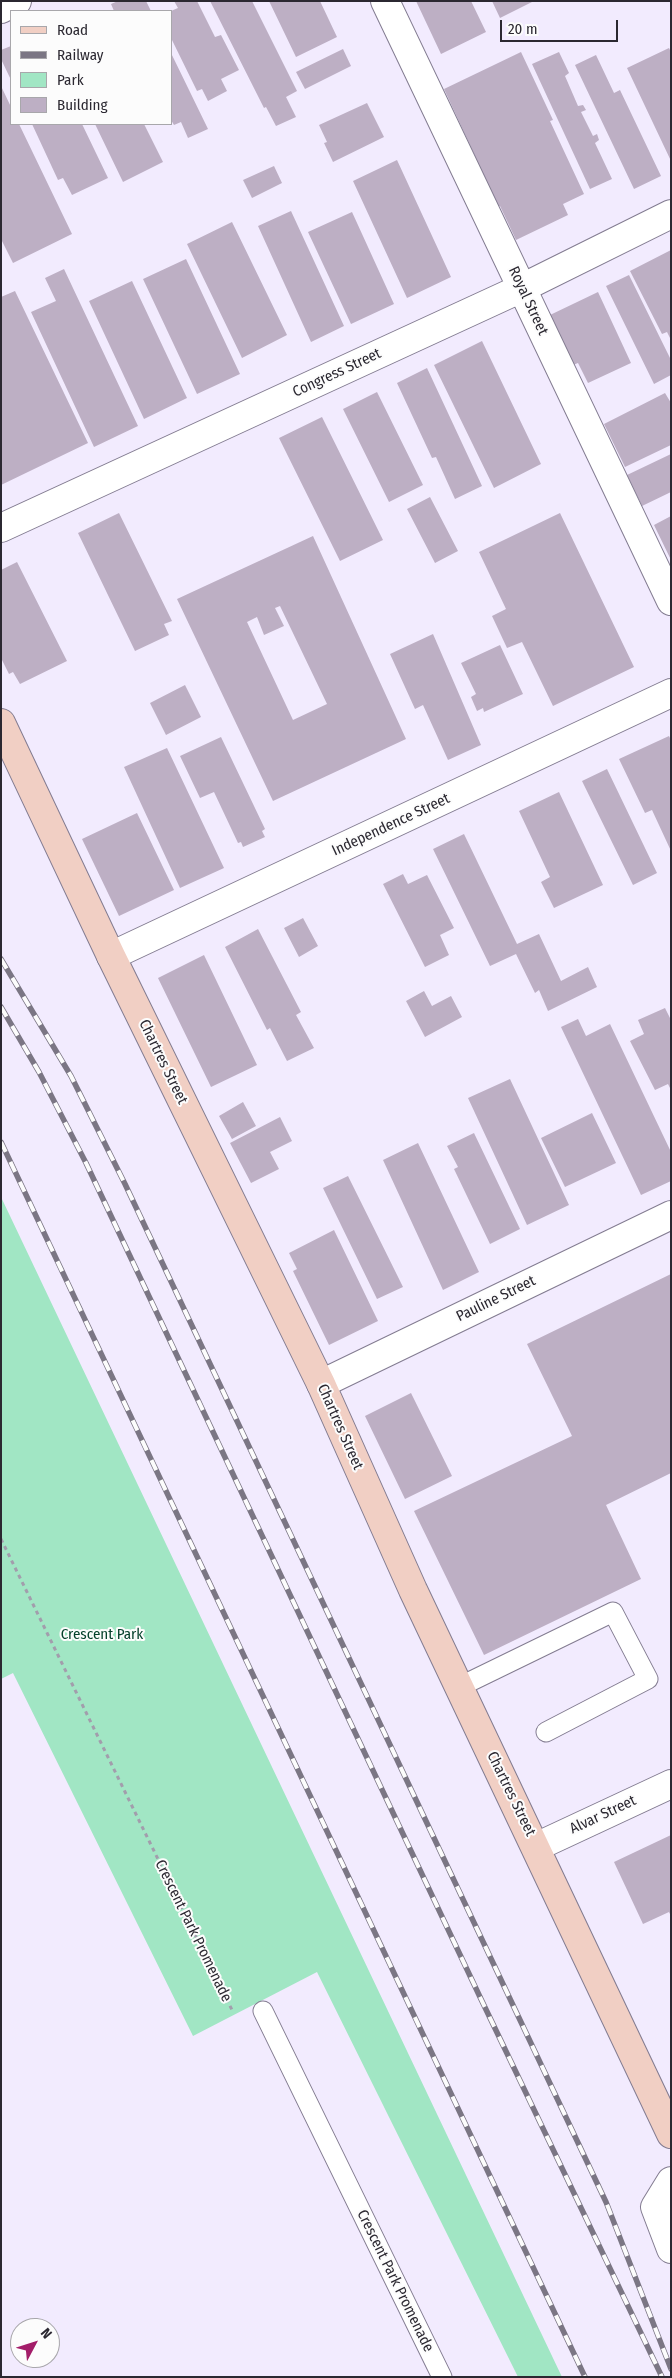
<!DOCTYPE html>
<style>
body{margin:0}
#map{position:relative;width:672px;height:2378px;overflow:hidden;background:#f2ebfe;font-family:"Fira Sans Condensed",sans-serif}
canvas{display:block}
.frame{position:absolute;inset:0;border:2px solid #2b2831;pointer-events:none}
.legend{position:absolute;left:10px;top:10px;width:162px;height:115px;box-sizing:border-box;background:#fcfcfc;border:1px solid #a8a7ab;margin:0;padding:6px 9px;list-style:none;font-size:15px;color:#2b2831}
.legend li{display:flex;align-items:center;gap:10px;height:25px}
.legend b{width:25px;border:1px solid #a8a7ab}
.north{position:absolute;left:10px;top:2318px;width:50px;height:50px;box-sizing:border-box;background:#fcfcfc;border:1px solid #a8a7ab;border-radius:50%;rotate:50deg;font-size:14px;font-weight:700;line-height:20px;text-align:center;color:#2b2831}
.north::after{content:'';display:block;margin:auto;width:18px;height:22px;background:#a31d69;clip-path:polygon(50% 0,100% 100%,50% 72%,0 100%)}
.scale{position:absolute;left:500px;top:20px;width:118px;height:22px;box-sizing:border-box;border:2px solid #2b2831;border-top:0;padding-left:6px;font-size:15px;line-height:18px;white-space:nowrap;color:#2b2831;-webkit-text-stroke:4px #fcfcfc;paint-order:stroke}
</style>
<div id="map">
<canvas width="672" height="2378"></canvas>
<div class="frame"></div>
<ul class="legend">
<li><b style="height:6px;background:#f1cfc4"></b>Road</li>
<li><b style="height:6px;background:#7b7684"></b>Railway</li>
<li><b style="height:14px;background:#a1e6c4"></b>Park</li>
<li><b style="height:14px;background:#bdafc4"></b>Building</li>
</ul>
<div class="north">N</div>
<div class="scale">20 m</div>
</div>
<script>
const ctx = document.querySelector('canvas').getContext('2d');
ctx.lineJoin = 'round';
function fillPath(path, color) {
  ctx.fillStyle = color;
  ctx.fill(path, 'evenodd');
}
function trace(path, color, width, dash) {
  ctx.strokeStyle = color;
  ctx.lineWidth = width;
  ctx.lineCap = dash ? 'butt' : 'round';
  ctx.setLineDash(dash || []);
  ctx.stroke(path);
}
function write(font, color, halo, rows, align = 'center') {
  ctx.font = font + ' "Fira Sans Condensed",sans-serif';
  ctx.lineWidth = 4;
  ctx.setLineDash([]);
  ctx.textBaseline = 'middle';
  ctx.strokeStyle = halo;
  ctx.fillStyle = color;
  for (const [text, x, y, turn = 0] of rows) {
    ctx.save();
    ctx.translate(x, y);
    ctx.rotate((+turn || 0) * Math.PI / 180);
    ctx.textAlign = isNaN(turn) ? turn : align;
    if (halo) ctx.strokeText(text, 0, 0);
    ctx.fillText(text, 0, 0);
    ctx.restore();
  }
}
const green = new Path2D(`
 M1,1197L562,2377H518L317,1972L193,2036L13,1673L1,1679Z`);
const building = new Path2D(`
 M118,1H146L151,11H114L111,4Z
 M174,1H197L215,37L221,35L239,70L221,79L227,91L208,101L202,89L197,91L171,38V11L178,8Z
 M210,1H252L297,91L286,97L296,117L276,126L266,107L264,108Z
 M269,1H320L337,37L296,57Z
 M416,1H471L486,32L441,54Z
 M492,1H534L500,18Z
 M11,46V80L1,59V50Z
 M669,48L671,52V161L627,68Z
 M343,49L351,66L305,89L296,72Z
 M521,52L553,120L550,121L584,194L563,204L568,215L516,240L500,206L492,209L469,159L475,156L444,89Z
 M559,52L569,73L565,76L578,106L583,105L586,110L581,112L593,136L597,134L599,140L595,143L612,179L590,189L532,64Z
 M171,53L208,129L188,138L181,122L174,125L171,120Z
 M596,55L614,93L620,90L661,176L634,189L575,65Z
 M1,86L11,107V124H19L72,234L13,263L1,239Z
 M367,103L384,137L333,162L324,143L327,142L319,125Z
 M32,124H82L108,178L72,195L63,178L58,180Z
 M95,124H144L163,162L123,182Z
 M397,160L451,277L407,298L353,181Z
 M274,166L282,183L252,198L243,180Z
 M291,211L344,326L311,342L258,226Z
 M352,212L394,304L351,324L308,232Z
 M232,222L287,335L242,358L187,244Z
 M671,250V340L667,332L662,334L630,271Z
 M186,259L240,374L197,394L143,279Z
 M64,269L138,426L94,447L31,312L56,301L45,278Z
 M629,275L671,360V375L654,384L606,286Z
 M132,281L187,398L144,419L89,301Z
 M15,291L88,443L1,485V297Z
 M598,292L631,363L588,383L578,363L573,365L550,315Z
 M482,341L541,464L494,488L434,365Z
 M427,368L482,486L455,499L436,457L432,458L397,383Z
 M377,392L423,485L389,502L343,409Z
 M665,393L671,403V445L625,467L604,424Z
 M322,417L383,540L340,561L279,438Z
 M671,454V492L642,506L627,475Z
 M430,497L458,551L435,563L407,509Z
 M119,513L172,621L164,624L169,635L135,651L78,533Z
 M560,513L634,667L553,706L522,642L507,648L492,616L506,609L479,552Z
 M671,516V560L654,525Z
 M313,536L406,739L273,801L177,599ZM280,606L327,704L293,720L247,622L257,617L264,635L284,626L275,608Z
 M17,562L67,661L20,684L13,672L9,674L1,658V570Z
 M433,634L481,745L448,760L423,705L415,709L390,654Z
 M500,645L523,694L484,712L483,708L477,711L471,697L476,694L461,663Z
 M185,685L201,717L166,735L150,703Z
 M669,736L671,740V851L652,810L645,813L619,759Z
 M221,737L265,829L262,831L265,837L243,847L241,842L238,843L214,792L200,798L180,756Z
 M167,748L224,868L180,888L124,767Z
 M607,769L657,873L633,885L582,781Z
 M559,792L603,885L554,908L541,882L550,877L519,811Z
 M137,813L174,890L119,916L82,839Z
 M464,834L517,944L539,934L561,981L588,967L597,987L548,1011L539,990L535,993L516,954L490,966L433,849Z
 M403,874L408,884L427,875L454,928L440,935L449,955L425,967L383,884Z
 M303,918L318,946L299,957L284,928Z
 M258,929L301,1012L296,1015L314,1048L287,1061L270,1028L267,1030L225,947Z
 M204,955L257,1065L211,1087L158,978Z
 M424,991L432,1006L451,996L462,1017L425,1037L406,1001Z
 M665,1008L671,1020V1090L668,1084L655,1090L630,1041L644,1034L638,1020Z
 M578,1019L586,1036L610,1024L671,1152V1181L641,1195L561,1027Z
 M510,1079L569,1205L527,1225L468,1098Z
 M243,1102L256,1126L232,1139L219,1116Z
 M592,1113L616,1163L565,1187L541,1138Z
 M280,1117L292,1141L270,1152L279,1169L251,1183L230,1143Z
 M474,1133L520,1229L490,1244L454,1169L458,1167L447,1146Z
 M418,1143L479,1272L443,1290L383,1160Z
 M348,1176L403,1287L377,1299L323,1188Z
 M334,1230L378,1321L329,1345L293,1271L297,1269L289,1253Z
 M671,1274V1473L606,1505L641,1579L484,1655L414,1511L572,1436L527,1344Z
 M411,1393L452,1476L405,1499L365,1416Z
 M671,1835V1916L669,1912L643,1924L614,1862Z`);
const path = new Path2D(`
 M1,1539L232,2010`);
const lane = new Path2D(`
 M459,1687L613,1612L648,1679L546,1732
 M263,2011L442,2377`);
const street = new Path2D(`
 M385,1L671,601
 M1,9L17,1
 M1,528L522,288L671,214
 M111,956L671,693
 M321,1384L671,1215
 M536,1847L671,1784
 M671,2181L655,2207L671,2249`);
const secondary = new Path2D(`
 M1,723L111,956L321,1384L413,1590L671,2134`);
const rail = new Path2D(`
 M1,959L71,1076L125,1184L606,2202L671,2369
 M1,1007L39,1072L86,1163L480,1997L662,2377
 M1,1142L585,2377`);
const streetNames = [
 ["Royal Street",528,301,65],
 ["Congress Street",337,373,-25],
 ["Independence Street",391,825,-25],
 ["Chartres Street",163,1062,64],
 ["Pauline Street",496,1299,-26],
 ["Chartres Street",340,1427,66],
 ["Chartres Street",511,1794,64],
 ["Alvar Street",603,1815,-25],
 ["Crescent Park Promenade",193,1931,64],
 ["Crescent Park Promenade",395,2281,64]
];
const parkNames = [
 ["Crescent Park",102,1635]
];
fillPath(green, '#a1e6c4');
fillPath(building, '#bdafc4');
trace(lane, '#837c91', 21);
trace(street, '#837c91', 30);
trace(secondary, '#837c91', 30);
trace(path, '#a29dac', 3, [4, 4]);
trace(lane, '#fff', 19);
trace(street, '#fff', 28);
trace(secondary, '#f1cfc4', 28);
trace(rail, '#7b7684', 5.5);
trace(rail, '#fcfcfc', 4, [11]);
write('15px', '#2b2831', '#fcfcfc', streetNames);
write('15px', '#05422c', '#fcfcfc', parkNames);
</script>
